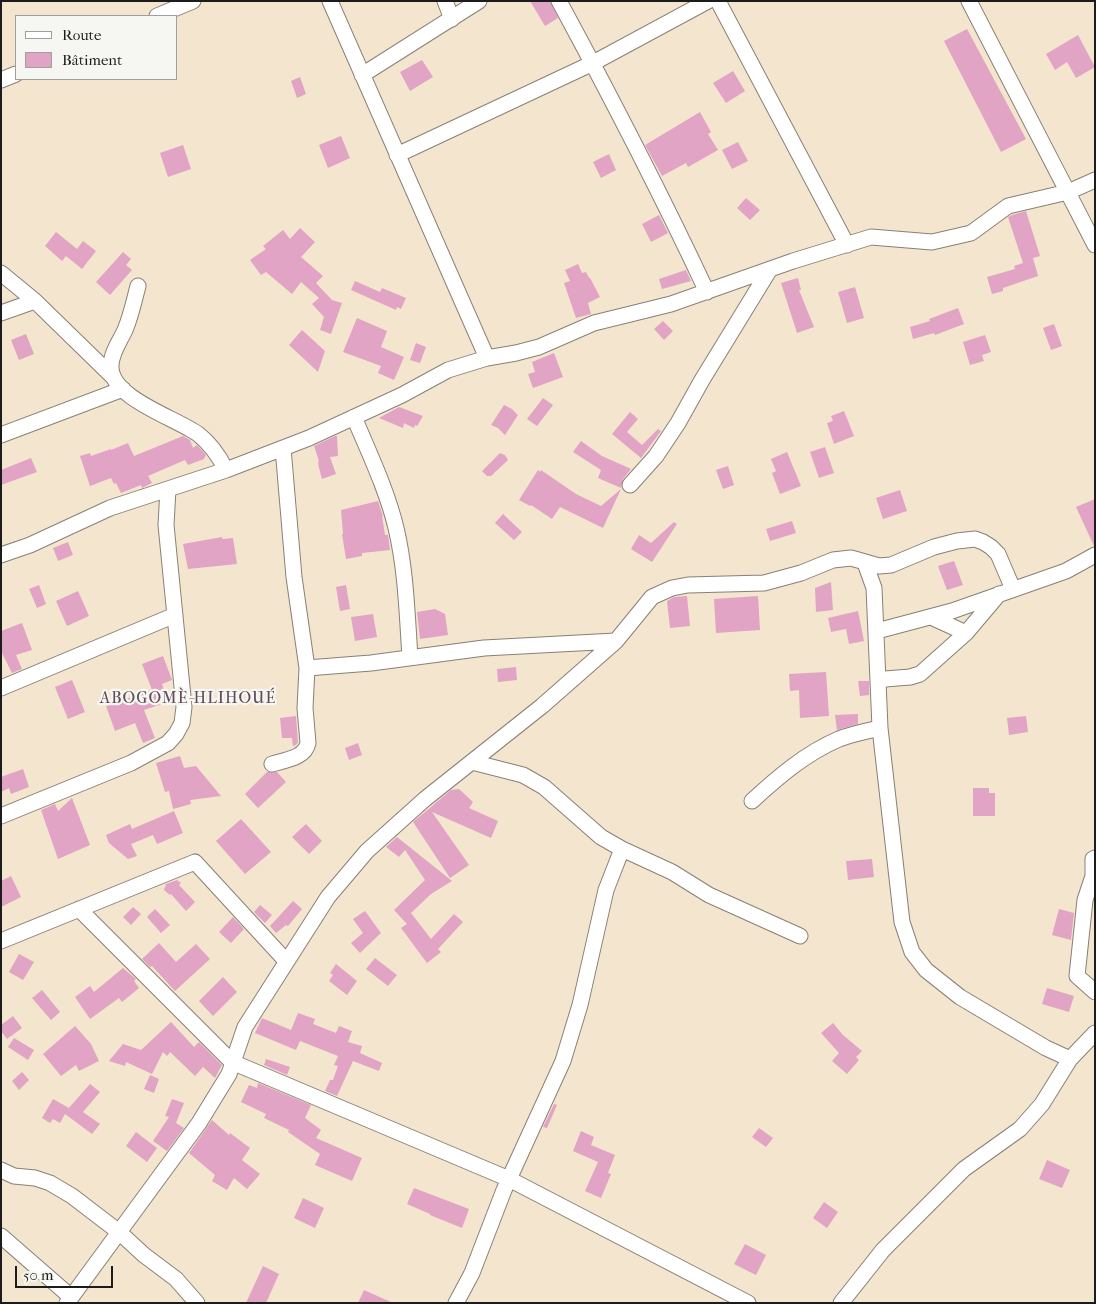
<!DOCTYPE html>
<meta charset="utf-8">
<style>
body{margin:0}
#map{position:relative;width:1096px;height:1304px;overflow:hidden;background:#f4e5cf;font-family:"IM FELL French Canon",serif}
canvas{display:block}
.frame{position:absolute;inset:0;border:2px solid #1c1c1c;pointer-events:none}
.legend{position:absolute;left:15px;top:15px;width:162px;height:65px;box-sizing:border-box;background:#f6f6f2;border:1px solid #9f9f9c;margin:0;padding:6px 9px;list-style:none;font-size:15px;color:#1c1c1c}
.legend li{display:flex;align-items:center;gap:10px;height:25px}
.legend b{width:25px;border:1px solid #9f9f9c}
.scale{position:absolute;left:15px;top:1266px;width:98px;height:22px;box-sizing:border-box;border:2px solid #1c1c1c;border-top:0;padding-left:6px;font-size:15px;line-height:18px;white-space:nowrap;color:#1c1c1c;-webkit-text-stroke:4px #f6f6f2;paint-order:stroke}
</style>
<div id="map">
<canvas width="1096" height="1304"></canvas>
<div class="frame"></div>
<ul class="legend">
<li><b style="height:6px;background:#fff"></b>Route</li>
<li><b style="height:14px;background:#e1a4c4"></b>Bâtiment</li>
</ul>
<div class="scale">50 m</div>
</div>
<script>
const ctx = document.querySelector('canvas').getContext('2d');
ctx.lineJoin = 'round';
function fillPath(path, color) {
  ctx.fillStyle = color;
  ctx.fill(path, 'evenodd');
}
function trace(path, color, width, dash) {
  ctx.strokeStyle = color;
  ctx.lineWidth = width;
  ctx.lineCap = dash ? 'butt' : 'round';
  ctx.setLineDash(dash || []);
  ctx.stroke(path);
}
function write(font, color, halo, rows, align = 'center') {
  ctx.font = font + ' "IM FELL French Canon",serif';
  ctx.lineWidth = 4.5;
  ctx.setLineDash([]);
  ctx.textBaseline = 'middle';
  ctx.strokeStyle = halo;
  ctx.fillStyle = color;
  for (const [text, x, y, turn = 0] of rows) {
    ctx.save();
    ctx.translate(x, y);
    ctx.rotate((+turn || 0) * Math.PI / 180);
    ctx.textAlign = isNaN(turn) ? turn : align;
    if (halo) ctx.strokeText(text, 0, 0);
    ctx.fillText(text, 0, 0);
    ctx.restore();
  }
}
const building = new Path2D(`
 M530,1H550L558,18L545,26Z
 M967,29L1026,139L1001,152L944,41Z
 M1078,35L1095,67L1076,78L1067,62L1055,70L1046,54Z
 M422,60L433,77L410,91L400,72Z
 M733,71L745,91L726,103L713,83Z
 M300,77L306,94L297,98L291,81Z
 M700,112L711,132L708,134L718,150L688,167L686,163L662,176L645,145Z
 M341,136L350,158L328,168L319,145Z
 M738,142L748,161L732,169L722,150Z
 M183,145L191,169L168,177L160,153Z
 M609,154L616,170L601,178L593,162Z
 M746,198L760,210L750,220L737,208Z
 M1026,211L1040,256L1033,258L1038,276L1003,288V291L992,294L987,277L1015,269L1014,266L1023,263L1008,217L1012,215Z
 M659,215L668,233L651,242L642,224Z
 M300,228L315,242L301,257L323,276L316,283L332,300L342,303L331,334L320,330L324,317L312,304L319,298L301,282L292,294L266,272L261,275L250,260L266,249L263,246L283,230L290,239Z
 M56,232L77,249L83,241L96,251L82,269L66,256L62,261L45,246Z
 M123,252L131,259L126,265L132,270L110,295L96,282Z
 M578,264L582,273L586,272L589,278H590L600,297L588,303L591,314L576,318L564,283L570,281L565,270Z
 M686,270L691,281L662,289L659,279Z
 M798,278L801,290H799L814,327L797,333L781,283Z
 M355,281L380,292L382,288L406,298L401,309L397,307L396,310L351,290Z
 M855,287L864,318L847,323L838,292Z
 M958,308L964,324L935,335L934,333L913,339L910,327L930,321L929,319Z
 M357,318L387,331L381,347L404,357L394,380L378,373L381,366L343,352Z
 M663,321L673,331L664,340L654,329Z
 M1054,324L1062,346L1051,350L1043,328Z
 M302,330L325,351L318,372L289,345Z
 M26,334L34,354L19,360L11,340Z
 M985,335L991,352L982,355L984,361L970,365L963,342Z
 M416,343L426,347L420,363L410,360Z
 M554,353L563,377L533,388L528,374L535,372L532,362Z
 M543,398L553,405L537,426L527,419Z
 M504,405L512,409L518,415L505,435L498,428L491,425Z
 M399,407L423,416L417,426L415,425L414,428L404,423L403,428L379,418Z
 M844,411L854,436L834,444L827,423L833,421L831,416Z
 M630,412L638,419L627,432L642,445L658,429L661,431L641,458L612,434Z
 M183,436L190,440L193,448L197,445L200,448L206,455L204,459L188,465L185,460L148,476L152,483L142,488L141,485L121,493L116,483L114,484L111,478L90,486L80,456L90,453L91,456L111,449V450L128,443L134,456Z
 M335,436H337L338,456L330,457L336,474L322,479L319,468L318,462L319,461L314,446Z
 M581,441L602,456L631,469L623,479L621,488L598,478L601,470L573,452Z
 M825,447L834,473L819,478L810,452Z
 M787,452L801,486L780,494L772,473L776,471L771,459Z
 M500,453L505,455L508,460L491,476H487L482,471Z
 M31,458L37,472L1,485V470Z
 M728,466L734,485L723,489L716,470Z
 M538,470L540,472L541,470L576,494L601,506L621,489L603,528L560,507L552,519L531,505L530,506L519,500Z
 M900,490L907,511L883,519L876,498Z
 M1095,499V546H1094L1076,507Z
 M378,501L383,516H382L385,535H388L390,550L362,553V556L346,559L342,534H343L341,510Z
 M503,514L522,532L514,540L495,523Z
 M792,521L796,533L770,541L766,529Z
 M674,522L677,524L652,562L631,549L639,535L651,543Z
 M222,537V539L233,538L237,564L188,569L183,544Z
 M68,542L73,555L58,561L53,548Z
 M954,561L963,585L947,590L938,566Z
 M831,582L833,610L816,612L815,588Z
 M39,585L46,604L37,608L29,589Z
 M346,585L350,609L340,611L336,587Z
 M78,591L89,616L67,626L56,601Z
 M687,596L690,626L670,628L667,601L674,597Z
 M758,596L760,630L716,633L714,599Z
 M435,609L445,614L448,635L420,639L417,612Z
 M858,611L864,641L849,644L846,629L831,632L828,618Z
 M373,614L377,637L355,641L351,617Z
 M22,623L32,650L16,655L22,669L12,673L1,651V631Z
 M163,656L172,680L162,684L168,702L144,710L155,738L143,743L135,723L115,731L106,706L152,690L142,664Z
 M516,667L517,680L498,682L497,669Z
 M826,672L829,716L800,718L799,690L790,691L789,674Z
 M72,680L85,712L68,719L55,687Z
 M858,681H869V695L860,696Z
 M858,714V724L837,730L835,715Z
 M296,716L298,742L296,745L293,746L292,738H282L280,718Z
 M1026,716L1028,732L1009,735L1007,718Z
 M358,743L362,755L349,760L345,748Z
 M180,756L184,768L196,766L221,796L190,800L191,804L173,809L169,791L165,792L156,763Z
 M23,769L29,787L11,794L9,788L1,792V777Z
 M267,772H277L286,782L258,808L245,794Z
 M973,788H989V793H995V816H973Z
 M459,789L473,802L469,808L498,821L491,838L432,812L469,865L450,878L413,822L451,790Z
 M72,798L90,845L58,859L41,810L55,804L58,811Z
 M174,811L183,833L157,844L153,835L131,844L137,856L128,859L109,843L106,835L130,824L132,829Z
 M241,819L271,852L245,874L216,841Z
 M306,824L322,841L309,854L292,837Z
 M397,837L452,881L431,894L411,913L431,939L454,914L463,922L438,949L441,952L427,963L401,928L407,924L394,910L425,880L405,850L399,857L386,847Z
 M872,859L874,877L848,880L846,861Z
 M11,876L21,897L1,907V881Z
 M177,880L181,883L179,885L195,902L186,911L171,894L170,895L164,890L166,884Z
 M293,901L302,909L288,926L286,925L276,933L270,926Z
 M260,905L272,915L265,923L254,912Z
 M133,907L141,914L131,925L123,917Z
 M155,909L170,925L161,933L147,917Z
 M1059,909L1074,913L1071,940L1052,935Z
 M365,911L381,933L360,953L351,943L363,933L353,919Z
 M233,917L244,929L231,943L219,932Z
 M159,943L176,962L196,944L210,959L175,991L152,966L150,967L142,959Z
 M19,954L34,962L23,980L9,972Z
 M375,958L397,975L388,986L366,969Z
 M336,964L357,981L347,995L329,981L333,975L330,973Z
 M123,968L136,979L134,981L139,988L122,1002L119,998L90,1019L75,997L90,986L94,992Z
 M223,977L237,992L213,1016L199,1001Z
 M1047,988L1074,996L1069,1012L1042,1004Z
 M42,990L60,1012L51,1020L32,998Z
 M298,1013L315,1019L313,1024L336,1033L339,1026L352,1031L348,1042L362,1046L360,1053L382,1063L379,1071L353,1061L337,1096L325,1091L330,1080H333L338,1066L334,1065L338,1056L300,1041L296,1050L255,1033L262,1018L291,1030Z
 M13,1016L22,1028L7,1039L1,1031V1025Z
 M171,1022L194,1047L199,1042L222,1065L215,1078L203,1067L195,1076L170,1052L167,1056L163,1052L152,1074L126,1062L125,1066L109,1061L123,1044L141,1050Z
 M833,1023L843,1035L862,1051L856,1057L859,1060L847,1074L832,1061L839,1053L821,1033Z
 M75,1026L91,1044L99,1061L79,1071L76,1065L61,1076L43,1054Z
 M14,1038L34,1050L28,1060L8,1047Z
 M266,1059L290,1067L287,1075L264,1065Z
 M22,1072L29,1080L19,1090L12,1081Z
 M150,1075L159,1079L154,1093L144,1089Z
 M258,1083L311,1105L305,1118L321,1130L316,1138L362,1158L352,1181L315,1165L320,1154L288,1132L289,1130L264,1118L266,1114L241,1102L249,1085L257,1088Z
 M90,1084L100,1092L83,1112L100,1124L92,1134L65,1114L60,1123L53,1119L50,1123L42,1118L53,1099L69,1108L67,1110Z
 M172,1099L184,1103L176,1123L184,1128L167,1151L153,1141L169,1117L165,1116Z
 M554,1104L557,1105L547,1128L543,1127Z
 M212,1120L229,1135L230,1133L250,1148L242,1160L260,1174L247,1189L234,1178L227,1190L212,1181L215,1175L189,1153Z
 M759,1128L773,1138L766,1147L752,1137Z
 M581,1131L594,1137L591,1145L615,1155L608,1173L611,1174L601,1198L585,1191L598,1162L573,1151Z
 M136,1132L157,1148L147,1162L126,1146Z
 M1047,1160L1070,1170L1062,1188L1039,1179Z
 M414,1188L469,1209L462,1228L430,1215V1214L407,1204Z
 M303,1198L324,1208L315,1228L294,1218Z
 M824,1202L838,1212L827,1228L813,1218Z
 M745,1244L766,1255L756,1275L734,1264Z
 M263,1266L279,1274L266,1303H246Z
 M364,1290L393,1303H358Z`);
const minor = new Path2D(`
 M330,1L487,358
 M445,1L452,19
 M559,1C611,97 661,194 707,292
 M718,1L847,245
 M969,1L1095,245
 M157,16L193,1
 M362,75L479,1
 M1,80L16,74
 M397,155L593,63L708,1
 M1,273L35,301L113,377
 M138,286C134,301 131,316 125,330C120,341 111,353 111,366C110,398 176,418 198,434C211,444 219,456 226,470
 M1,313L35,301
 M354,417C369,453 387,490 396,528C406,570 407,614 410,657
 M1,435L123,389
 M630,485L656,456L678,423L702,380L770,269
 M1,555L30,545L110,508L226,470L309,438L402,395L448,370L487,358L516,353L539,347L594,323L671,304L793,261L871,237L932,242L971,233L1008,206L1068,192L1095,180
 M865,563L874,588L880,728L902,922L912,952L926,970L960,997L1046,1048L1070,1059
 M931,617L966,633
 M877,631L952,611L1066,571L1095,555
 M307,668L371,663L484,648L616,641
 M878,683L885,679L910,677L920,674L966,633L999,594
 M1,688L175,615
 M472,762L523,775L544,787L601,837L622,849L672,872L709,895L800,936
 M272,764C285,760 305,758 308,743L305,708L307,668L294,577L283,448
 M752,801C778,777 806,753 839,739C852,734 867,731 880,728
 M1,816L131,763L168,743L176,734L182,723L184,707L166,525L168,489
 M1095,858L1093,859V876L1085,900L1077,976L1095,992
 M79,909L232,1062L509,1179L748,1303
 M1,941L195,862L286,961
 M1,1170L14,1176L35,1178L50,1183L72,1196L119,1232L144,1255L176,1279L197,1303
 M1,1236L71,1297
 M67,1303L199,1123L229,1074L245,1027L328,897L367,851L425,799L542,706L616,641L652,597L672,588L688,585L764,583L801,573L833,560L851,558L879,566L891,565L934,547L957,541L975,539L983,542L991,547L998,554L1013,589
 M456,1303L472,1273L504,1190L563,1061L580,1005L606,890L622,849
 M841,1303L883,1250L964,1169L1020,1129L1042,1104L1070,1059L1095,1033`);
const quarterNames = [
 ["ABOGOMÈ-HLIHOUÉ",188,699]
];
fillPath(building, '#e1a4c4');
trace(minor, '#888076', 17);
trace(minor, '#fff', 15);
ctx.letterSpacing = '1px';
write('16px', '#614c57', '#f6f6f2', quarterNames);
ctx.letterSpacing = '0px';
</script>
